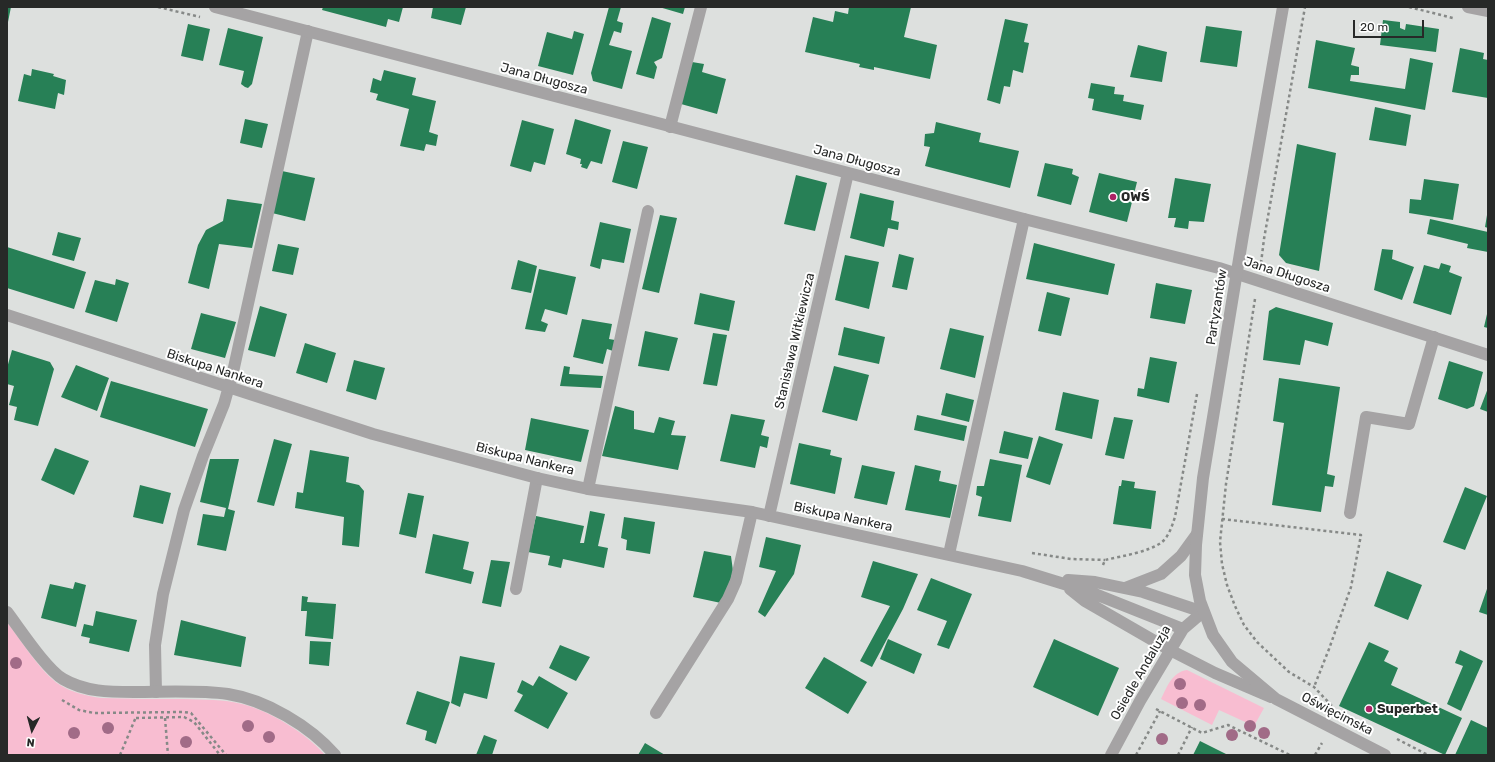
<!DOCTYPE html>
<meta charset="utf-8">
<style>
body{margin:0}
#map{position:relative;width:1495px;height:762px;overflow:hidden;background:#dde0de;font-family:Rubik,sans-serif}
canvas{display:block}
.frame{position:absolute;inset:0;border:8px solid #272928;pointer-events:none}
.north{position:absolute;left:12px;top:710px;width:40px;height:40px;-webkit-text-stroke:3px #fff;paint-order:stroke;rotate:186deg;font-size:11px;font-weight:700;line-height:16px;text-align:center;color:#272928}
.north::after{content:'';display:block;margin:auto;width:14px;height:18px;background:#272928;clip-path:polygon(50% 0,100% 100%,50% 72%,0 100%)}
.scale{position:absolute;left:1353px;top:20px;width:71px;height:18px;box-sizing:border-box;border:2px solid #272928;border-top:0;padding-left:5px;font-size:12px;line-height:14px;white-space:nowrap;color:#272928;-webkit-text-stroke:3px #fff;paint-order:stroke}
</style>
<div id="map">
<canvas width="1495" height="762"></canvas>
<div class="frame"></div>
<div class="north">N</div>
<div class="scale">20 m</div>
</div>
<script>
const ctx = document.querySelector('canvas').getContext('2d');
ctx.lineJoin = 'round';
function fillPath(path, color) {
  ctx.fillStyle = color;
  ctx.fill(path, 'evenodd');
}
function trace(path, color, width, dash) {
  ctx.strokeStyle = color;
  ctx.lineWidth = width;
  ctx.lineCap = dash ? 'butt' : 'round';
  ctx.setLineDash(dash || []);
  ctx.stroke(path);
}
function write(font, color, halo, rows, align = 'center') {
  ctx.font = font + ' Rubik,sans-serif';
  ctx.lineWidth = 4;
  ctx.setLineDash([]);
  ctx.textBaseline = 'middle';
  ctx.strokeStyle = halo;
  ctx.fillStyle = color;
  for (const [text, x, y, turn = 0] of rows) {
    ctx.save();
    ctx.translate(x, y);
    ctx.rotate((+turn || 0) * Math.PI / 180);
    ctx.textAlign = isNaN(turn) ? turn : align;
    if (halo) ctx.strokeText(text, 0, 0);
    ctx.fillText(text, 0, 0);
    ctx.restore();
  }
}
const green = new Path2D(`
 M7,622C20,639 42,674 60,685C73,693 87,696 101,698C129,699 156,699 184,699C203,700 224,699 242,704C270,711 306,733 325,755H7Z
 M1187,670L1264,708L1254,726L1219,710L1212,725L1161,699C1167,687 1172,672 1187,670Z`);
const building = new Path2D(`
 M7,7H11L8,22H7Z
 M323,7H403L399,22L388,19L386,27L322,10Z
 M433,7H466L461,25L431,18Z
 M609,7H621L617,21L623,23L621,33L614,31L609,45L632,51L622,89L593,81L591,73Z
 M659,7H685L683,14Z
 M849,7H911L904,37L937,45L930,79L874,67V70L859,67L860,64L805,52L813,17L833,22L835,11L848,14Z
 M652,17L671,23L662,58L654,62L657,67L654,79L636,74Z
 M1005,19L1028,24L1024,42L1029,43L1023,73L1013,70L1010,87L1004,86L1000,104L987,100Z
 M1383,20L1400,22V28L1405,30L1406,24L1439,29L1436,52L1380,45Z
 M188,24L210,29L203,61L181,56Z
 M1206,26L1242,31L1237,67L1200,62Z
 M228,28L263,37L252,84L248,88L245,87L241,84L244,71L219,65Z
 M574,31L584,34L573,75L538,66L547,32L572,39Z
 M1316,40L1355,48L1351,65L1359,67V75H1351L1350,81L1405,89L1410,58L1433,63L1425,110L1308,88Z
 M1138,45L1167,52L1162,82L1130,77Z
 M1460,48L1484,53L1483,59L1488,60V98L1452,92Z
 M692,62L704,64L702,72L726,79L717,114L681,104Z
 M32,69L54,74L53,76L66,80L64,95L58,93L55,109L18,101L24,74L31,76Z
 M384,70L416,78L412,95L436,101L429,132L438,135L436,146L426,144L424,151L400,146L409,109L376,100L378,94L370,92L373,78L381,81Z
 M1091,83L1115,87L1114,94L1124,95L1123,101L1144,105L1141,120L1092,110L1094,99L1088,98Z
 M1375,107L1411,115L1406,146L1369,140Z
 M245,119L268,124L262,148L240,143Z
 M575,119L611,130L602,164L591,161L587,169L581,167L582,164H580L581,159L566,154Z
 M522,120L554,129L545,165L534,162L531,172L510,166Z
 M936,122L981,133L979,142L1019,151L1010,188L925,166L930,147L924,146L925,134L934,133Z
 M623,141L648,147L637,189L612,182Z
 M1297,144L1336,153L1319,271L1286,263L1279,255Z
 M1045,163L1073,169L1072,174L1079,177L1071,205L1037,196Z
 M282,171L315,178L305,221L272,213Z
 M1099,173L1137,182L1127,222L1089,212Z
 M796,175L827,183L815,231L784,224Z
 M1175,178L1211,184L1204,222L1189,221L1188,229L1174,227L1176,218H1168Z
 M1424,179L1459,184L1453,220L1409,213L1410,199L1421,200Z
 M860,193L894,201L891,220L899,222L898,230L888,228L884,247L850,238Z
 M227,199L262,204L252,248L219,244L209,289L188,283L198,245L206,230L223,221Z
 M660,215L677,218L659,293L642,289Z
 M1487,215H1488V228L1485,227Z
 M1430,219L1488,232V252L1467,248L1468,244L1427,234Z
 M600,222L631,229L624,263L602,259L600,269L590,266Z
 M58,232L81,238L74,261L52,255Z
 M1034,243L1115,264L1108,295L1026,279Z
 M278,244L299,248L293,275L272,271Z
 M7,247L86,272L74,309L7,288Z
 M1382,249L1393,250L1392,259L1414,267L1402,300L1374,290Z
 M899,254L914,258L907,290L892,287Z
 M845,255L879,262L869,309L835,300Z
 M518,260L537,266L531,293L511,289Z
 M1441,263L1451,266L1449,272L1462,277L1451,315L1413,303L1424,265L1439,269Z
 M539,269L576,277L567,315L545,309L541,321L548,324L545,332L525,329Z
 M116,279L129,283L117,322L85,312L95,280L115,285Z
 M1156,283L1192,290L1185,324L1150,318Z
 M1047,292L1070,298L1061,336L1038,331Z
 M700,293L735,301L729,331L694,324Z
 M260,306L287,314L275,357L248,350Z
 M1276,307L1333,323L1328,346L1305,340L1300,365L1263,360L1269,311Z
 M201,313L236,322L225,358L191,349Z
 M1487,314H1488V328L1484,327Z
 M582,319L612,324L609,339L615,340L613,351L607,349L603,364L573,357Z
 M844,327L885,337L879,364L838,355Z
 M950,328L984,336L975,378L940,369Z
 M645,331L678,338L669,371L638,366Z
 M713,333L727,335L717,386L703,384Z
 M305,343L336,353L327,383L296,373Z
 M12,350L50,362L54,369L38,426L14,420L17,407L9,405L14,386L7,384V368Z
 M1150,357L1177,362L1169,403L1137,396L1138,388L1144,389Z
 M354,360L385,368L376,400L346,391Z
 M1449,361L1483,372L1474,406L1467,409L1438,399Z
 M76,365L109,378L97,411L61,397Z
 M564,366L570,367L569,374L603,376L601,388L560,386Z
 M834,366L869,375L857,421L822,412Z
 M1279,378L1340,387L1327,474L1335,476L1333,487L1325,486L1321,512L1272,505L1284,423L1273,421Z
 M111,381L208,409L195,447L100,417Z
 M1488,388V412L1480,409Z
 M1063,392L1099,400L1092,439L1055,430Z
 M946,393L974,400L969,422L941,415Z
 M615,406L634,411V429L654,433L659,417L675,421L671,435L686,436L678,470L602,456Z
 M731,414L765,420L761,435L769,437L767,448L760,446L755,468L720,461Z
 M917,415L967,426L964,441L914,430Z
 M1114,417L1133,420L1124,459L1105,455Z
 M531,418L589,430L581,462L525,450Z
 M1004,431L1033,438L1028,459L999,453Z
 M1039,436L1063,444L1050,485L1026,477Z
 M274,439L292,444L274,506L257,502Z
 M799,443L831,450L830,455L842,458L835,494L790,484Z
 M55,448L89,461L74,495L41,480Z
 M310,450L349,457L346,482L359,485L364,491L359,547L342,545L344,517L295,508L297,492L303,493Z
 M210,459H239L228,509L235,511L226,551L197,545L203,514L224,517L226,508L200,502Z
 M990,459L1022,465L1011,522L978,516L982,497L976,495L977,486H984Z
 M862,465L895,472L887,505L854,498Z
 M915,465L941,471L939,481L957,485L950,518L905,510Z
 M1122,480L1135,482L1134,488L1156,491L1151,529L1113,524L1119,486H1121Z
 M140,485L171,493L163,524L133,517Z
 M1465,487L1487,496L1465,550L1443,542Z
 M408,493L424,496L416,538L399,534Z
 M590,511L605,514L598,546L608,548L604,568L563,559L561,568L548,565L550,556L528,552L536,516L584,526L580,543H584Z
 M624,517L655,522L650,554L626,550L627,540L621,538Z
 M433,534L469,542L463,569L474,572L471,584L425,573Z
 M766,537L801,545L794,574L765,617L758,612L776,571L759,567Z
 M704,551L731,556L733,571L725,599L721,603L693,597Z
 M491,560L510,562L501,607L482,603Z
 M873,561L918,574L903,609L872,667L860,661L890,606L861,597Z
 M1387,571L1422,585L1408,620L1374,606Z
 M931,578L972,594L949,649L937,645L947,621L917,610Z
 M75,582L86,585L76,627L41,618L50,584L73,589Z
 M1488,586V615L1479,612Z
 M302,596L308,597L307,602L336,604L333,639L305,636L307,611H301Z
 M96,611L137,620L129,652L89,643L90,638L81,636L84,624L93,626Z
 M181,620L246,637L241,667L174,655Z
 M888,639L922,654L914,674L880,659Z
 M1054,639L1119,668L1098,716L1033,687Z
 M310,641L331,642L329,666L309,664Z
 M1369,642L1389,651L1384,661L1398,668L1391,685L1462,718L1445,755L1339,706Z
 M560,645L590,657L576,681L549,668Z
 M1460,650L1483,661L1461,711L1447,704L1463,666L1455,663Z
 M460,656L495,663L487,699L464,693L460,707L451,703Z
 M824,657L867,682L848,714L805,688Z
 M539,676L568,693L548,729L514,711L523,695L517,692L522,680L533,686Z
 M417,691L450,702L436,744L425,740L427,731L406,724Z
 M1471,720L1488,728V755H1455Z
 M484,735L497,740L492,755H476Z
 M1200,741L1228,755H1193Z
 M645,743L665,755H638Z`);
const path = new Path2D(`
 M158,7L200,17
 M1409,7L1453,18
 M1261,263L1264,239L1305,7
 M1255,299L1226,484L1220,542L1222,564L1227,585L1235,606L1244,625L1257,642L1289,672L1314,687L1332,706
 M1222,519L1361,535L1351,587L1329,649L1314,687
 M1032,553L1071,559L1105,560
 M1103,565L1105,560C1122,556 1149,552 1162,542C1169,536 1172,526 1175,517L1197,394
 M62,700L79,710L94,713L184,712L191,713L226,755
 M1156,709L1202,733L1228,725L1290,755
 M136,718L184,717L194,722L220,755
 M165,718L168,755
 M1397,739L1428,755
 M120,755L136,717
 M1136,755L1160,711
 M1178,755L1192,727
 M1315,755L1322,743`);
const service = new Path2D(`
 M670,127L701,7
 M588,489L648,211
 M1350,513L1366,417L1409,424L1434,337
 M949,554L1024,219
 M516,589L537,478
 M156,692L155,645L163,594L184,510L203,456L224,404L233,372L308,31
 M656,713L728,599L736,581L752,512`);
const minor = new Path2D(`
 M215,7L1024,219L1219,268L1488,355
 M1468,7L1488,11
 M7,315L373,434L537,478L588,489L752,512L1022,571L1090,592L1183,629
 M769,516L848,173
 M1068,580L1095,582L1143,592L1203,612
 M1125,588L1161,574L1181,556L1197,534
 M1070,589L1085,601L1170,650L1215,673L1271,697
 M7,612C20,629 46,669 63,679C85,692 110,692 134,692C165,692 198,690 228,694C266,700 310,726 335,755
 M1111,755L1140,701L1183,629L1203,612`);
const tertiary = new Path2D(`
 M1283,7L1243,235L1203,478L1196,545L1195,575L1200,601L1213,635L1232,662L1276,699L1385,755`);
const trees = [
 [16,663],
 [1180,684],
 [1182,703],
 [1200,705],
 [248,726],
 [1250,726],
 [108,728],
 [74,733],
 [1264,733],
 [1232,735],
 [269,737],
 [1162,739],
 [186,742]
];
const markers = [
 [1113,197,4,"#ac2365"],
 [1369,709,4,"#ac2365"]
];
const streetNames = [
 ["Jana Długosza",544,79,15],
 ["Jana Długosza",857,161,15],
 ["Jana Długosza",1287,275,18],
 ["Partyzantów",1217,307,-81],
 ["Stanisława Witkiewicza",795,341,-77],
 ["Biskupa Nankera",215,369,18],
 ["Biskupa Nankera",525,459,14],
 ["Biskupa Nankera",843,517,12],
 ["Osiedle Andaluzja",1141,673,-60],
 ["Oświęcimska",1337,714,27]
];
const poiNames = [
 ["OWŚ",1121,197],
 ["Superbet",1377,709]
];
fillPath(green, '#f8bdd1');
fillPath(building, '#278056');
trace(path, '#868987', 2.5, [3, 3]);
trace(service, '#a5a3a4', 12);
trace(minor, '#a5a3a4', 12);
trace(tertiary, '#a5a3a4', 12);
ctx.fillStyle = '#a16b87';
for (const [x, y] of trees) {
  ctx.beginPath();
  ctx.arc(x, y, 6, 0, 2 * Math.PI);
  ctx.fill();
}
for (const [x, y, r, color] of markers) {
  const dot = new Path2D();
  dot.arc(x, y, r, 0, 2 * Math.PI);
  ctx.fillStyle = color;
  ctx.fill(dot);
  trace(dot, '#fff', 1.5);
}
write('13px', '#272928', '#fff', streetNames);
write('bold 13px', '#272928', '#fff', poiNames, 'left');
</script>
